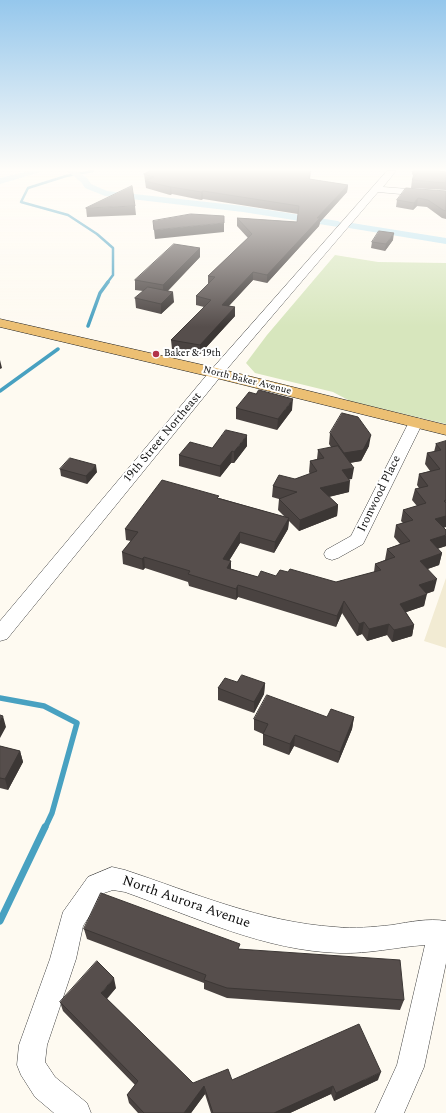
<!DOCTYPE html>
<style>
body{margin:0}
canvas{display:block;background:#fefaf1}
</style>
<canvas width="446" height="1113"></canvas>
<script>
const ctx = document.querySelector('canvas').getContext('2d');
ctx.lineJoin = 'round';
function fillPath(path, color) {
  ctx.fillStyle = color;
  ctx.fill(path, 'evenodd');
}
function trace(path, color, width, dash) {
  ctx.strokeStyle = color;
  ctx.lineWidth = width;
  ctx.lineCap = dash ? 'butt' : 'round';
  ctx.setLineDash(dash || []);
  ctx.stroke(path);
}
function write(font, color, halo, rows, align = 'center') {
  ctx.font = font + ' Spectral,serif';
  ctx.lineWidth = 4;
  ctx.setLineDash([]);
  ctx.textBaseline = 'middle';
  ctx.strokeStyle = halo;
  ctx.fillStyle = color;
  for (const [text, x, y, turn = 0] of rows) {
    ctx.save();
    ctx.translate(x, y);
    ctx.rotate((+turn || 0) * Math.PI / 180);
    ctx.textAlign = isNaN(turn) ? turn : align;
    if (halo) ctx.strokeText(text, 0, 0);
    ctx.fillText(text, 0, 0);
    ctx.restore();
  }
}
const farmland = new Path2D(`
 M446,578V648L424,641Z`);
const green = new Path2D(`
 M335,255L378,262L446,263V424L350,401L333,392L255,373L246,363L267,335Z`);
const streamFar3 = new Path2D(`
 M93,171L66,176L28,188L21,202L68,215L97,234L113,248V275L107,283`);
const streamFar2 = new Path2D(`
 M88,326L100,293L108,282
 M0,391L58,349`);
const streamFar1 = new Path2D(`
 M0,698L44,706L77,723L52,813L45,828`);
const stream = new Path2D(`
 M0,921L45,827`);
const canal = new Path2D(`
 M28,171H44L0,184V178Z
 M67,171H77L87,178L91,184L107,191L243,206L338,221L343,224L338,227L243,212L105,196L85,188L81,182Z
 M352,223L446,238V244L349,228L347,226Z`);
const minor = new Path2D(`
 M387,171H396L383,187L446,192V198L378,192L221,376L7,639L0,641V621L211,370Z
 M416,418L421,419L423,422L363,544L338,558L332,560L326,558L324,554L326,550L351,536L409,422L411,419Z
 M112,867L125,870C194,893 261,922 335,927C354,929 373,927 392,925C410,922 428,918 446,921V963L424,1067L404,1113H375L397,1065L425,945C396,947 369,954 340,953C265,951 195,917 125,892L113,890L104,893L83,926L76,959L47,1045L45,1062L55,1077L87,1103L91,1113H54L35,1097L21,1075L17,1065L19,1045L50,959L63,912L88,877Z`);
const major = new Path2D(`
 M0,319L216,368L446,425V435L216,378L0,327Z`);
const wall = new Path2D(`
 M150,171H311L310,179L348,185L347,192L320,222L319,226L267,283L253,280L229,306L235,307V316L200,354L172,349L171,340L204,307L196,305V296L208,284V276L248,238L237,226V218L297,222L298,214L203,199L201,200L172,194L170,195L146,188L144,174Z
 M412,171H442L446,172V190L411,188L412,180L413,179H412L413,175L412,174Z
 M446,191V219L442,218L427,207L417,206L413,210L396,207L397,200Z
 M135,206L136,215L87,217L86,208Z
 M393,240L385,251L371,248L372,242Z
 M200,257L168,291L174,302L161,314L136,308L135,298L143,291L135,290V280Z
 M236,408L292,410L277,430L236,419Z
 M330,433L369,446L361,461L350,463L352,479H349V492L329,497L338,505L337,516L299,531L289,521L288,529L274,553L240,543L229,561H231V569L258,577L276,576L288,572L336,582L374,572L375,564L385,560L387,549L400,544L394,537L396,525L403,523L401,521L403,510L417,506L412,500L415,489L419,488L417,485L419,474L430,471L425,464L427,453L434,452L436,444L446,441V527L443,528L446,546L437,549L442,553L439,565L428,569L434,591L426,594L424,606L406,612L414,625L412,636L392,642L387,635L367,641L362,634L357,636L342,613L336,627L238,597L236,600L189,586L188,582L145,568L143,570L123,564L122,552L131,541L126,540L125,529L219,498L285,517L278,510L279,499L272,497L273,486L295,479L310,474L309,472L310,461L317,459L318,450L331,447L329,444Z
 M247,446L234,463H231L220,477L179,466V455L212,448Z
 M60,469L97,472L87,484L61,476Z
 M237,682L265,683L264,694L254,713L218,700V688Z
 M327,717H354L352,729L338,763L294,746L289,755L263,745V734L254,730V719Z
 M0,746L20,751L23,762L8,790L0,788Z
 M84,929L240,949L404,1000L400,1010L227,998L204,989V983L87,939Z
 M116,988L107,999L193,1083L232,1080H378L334,1101L331,1094L290,1113H211L205,1094L191,1113H138L129,1103L127,1095L135,1085L63,1011L60,1002Z`);
const shadedWall = new Path2D(`
 M348,185L347,192L320,222L319,226L267,283V275L317,218Z
 M170,187H171L172,194L170,195Z
 M203,191V199L201,200V192Z
 M418,198L417,206L413,210L414,203Z
 M224,223V232L155,239L154,230Z
 M394,233L393,240L385,251L386,244Z
 M200,248V257L163,295V285Z
 M253,272V280L222,313V305Z
 M173,292L174,302L161,314V304Z
 M235,307V316L200,354V345Z
 M0,360L2,368L0,369Z
 M293,399L292,410L277,430L278,419Z
 M247,435V446L234,463V452Z
 M371,435L369,446L361,461L342,464L344,453Z
 M232,451L231,463L220,477V466Z
 M96,465L97,472L87,484L86,476Z
 M354,468L352,479L341,481L342,470Z
 M350,481L349,492L319,499L320,488Z
 M338,505L337,516L299,531L300,520Z
 M446,516V527L433,530L435,519Z
 M289,518L288,529L274,553L275,542Z
 M240,532V543L223,570V559Z
 M446,535V546L427,552L430,540Z
 M442,553L439,565L418,572L420,561Z
 M144,557L145,568L143,570L142,559Z
 M231,561V573L227,568Z
 M437,579L434,591L416,597L419,585Z
 M238,585V597L236,600V589Z
 M427,594L424,606L398,615L400,604Z
 M344,601L342,613L336,627L337,616Z
 M364,622L362,634L357,636L359,624Z
 M389,624L387,635L367,641L369,629Z
 M414,625L412,636L392,642L394,630Z
 M265,683L264,694L254,713V702Z
 M3,716L6,727L0,738V721Z
 M354,717L352,729L338,763L340,752Z
 M295,735L294,746L289,755L290,744Z
 M20,751L23,762L8,790L5,779Z
 M114,978L116,988L103,1002L101,993Z
 M381,1072L378,1080L334,1101L336,1093Z
 M204,1086L205,1094L191,1113H184Z
 M333,1086L331,1094L290,1113H274Z`);
const building = new Path2D(`
 M150,171H310L309,179L348,185L317,218H320L267,275L253,272L222,305L235,307L200,345L171,340L211,300L196,296L215,277L208,276L252,234L237,218L297,222L299,206L203,191L201,192L171,187H170L145,181L154,177L144,174Z
 M414,171H439L446,172V183L412,180L419,172Z
 M132,186L135,206L86,208Z
 M406,188L446,191V211L443,210L428,200L418,198L414,203L397,200Z
 M191,214L224,216V223L154,230L153,221Z
 M379,231L394,233L386,244L372,242Z
 M174,244L200,248L163,285L135,280Z
 M148,287L173,292L161,304L135,298Z
 M259,390L293,399L278,419L236,408L249,392L256,394Z
 M342,413L358,417L371,435L363,450L344,453L330,433Z
 M226,430L247,435L234,452L232,451L220,466L179,455L190,442L212,448Z
 M446,441V500L444,501L446,503V516L435,519L446,530V535L430,540L442,553L420,561L437,579L419,585L427,594L400,604L414,625L394,630L389,624L369,629L364,622L359,624L344,601L337,616L238,585L236,589L188,574L190,571L144,557L142,559L122,552L138,532L125,529L162,480L219,496L217,498L289,518L275,542L240,532L223,559L231,561L227,568L258,577L261,571L276,576L280,570L288,572L290,569L336,582L381,570L375,564L395,557L387,549L410,541L396,525L413,520L403,510L426,503L415,489L428,486L419,474L440,469L427,453L441,450L436,444Z
 M338,446L354,468L342,470L350,481L320,488L338,505L300,520L279,499L297,492L273,486L279,475L295,479L317,471L310,461L324,458L318,450Z
 M70,458L96,465L86,476L60,469Z
 M242,675L265,683L254,702L218,688L225,678L237,682Z
 M267,695L327,717L331,709L354,717L340,752L295,735L290,744L263,734L268,724L254,719Z
 M0,715L3,716L0,721Z
 M0,746L20,751L5,779L0,778Z
 M101,893L240,944L238,949L400,960L404,1000L227,988L204,980L206,975L84,929Z
 M97,961L114,978L101,993L193,1083L228,1069L232,1080L359,1024L381,1072L336,1093L333,1086L274,1113H213L204,1086L184,1113H144L127,1095L138,1081L60,1002Z`);
const markers = [
 [156,354,4,"#b23349"]
];
const farPoinames = [
 ["Baker & 19th",164,354]
];
const farStreetnames = [
 ["North Baker Avenue",247,381,14]
];
const streetNames = [
 ["19th Street Northeast",163,438,-50],
 ["Ironwood Place",380,494,-64]
];
const nearStreetnames = [
 ["North Aurora Avenue",186,903,19]
];
fillPath(farmland, '#f2ebd3');
fillPath(green, '#d7e6bd');
trace(streamFar3, '#48a1c1', 2.5);
trace(streamFar2, '#48a1c1', 3.5);
trace(streamFar1, '#48a1c1', 5.5);
trace(stream, '#48a1c1', 7);
fillPath(canal, '#bae3f1');
trace(minor, '#414141', 1);
trace(major, '#1f1f1f', 1);
fillPath(minor, '#fff');
fillPath(major, '#ecbf73');
fillPath(wall, '#4a4341');
fillPath(shadedWall, '#3c3735');
fillPath(building, '#564e4c');
trace(building, '#3c3735', 1);
const sky = ctx.createLinearGradient(0, 0, 0, 327);
sky.addColorStop(0, '#95c7ec');
sky.addColorStop(0.52, '#fffdf9');
sky.addColorStop(1, '#fffdf900');
ctx.fillStyle = sky;
ctx.fillRect(0, 0, 446, 327);
for (const [x, y, r, color] of markers) {
  const dot = new Path2D();
  dot.arc(x, y, r, 0, 2 * Math.PI);
  ctx.fillStyle = color;
  ctx.fill(dot);
  trace(dot, '#fff', 1.5);
}
write('10px', '#0e0e0e', '#fff', farPoinames, 'left');
write('10px', '#0e0e0e', '#fff', farStreetnames);
write('12px', '#0e0e0e', '#fff', streetNames);
write('14px', '#0e0e0e', '#fff', nearStreetnames);
</script>
